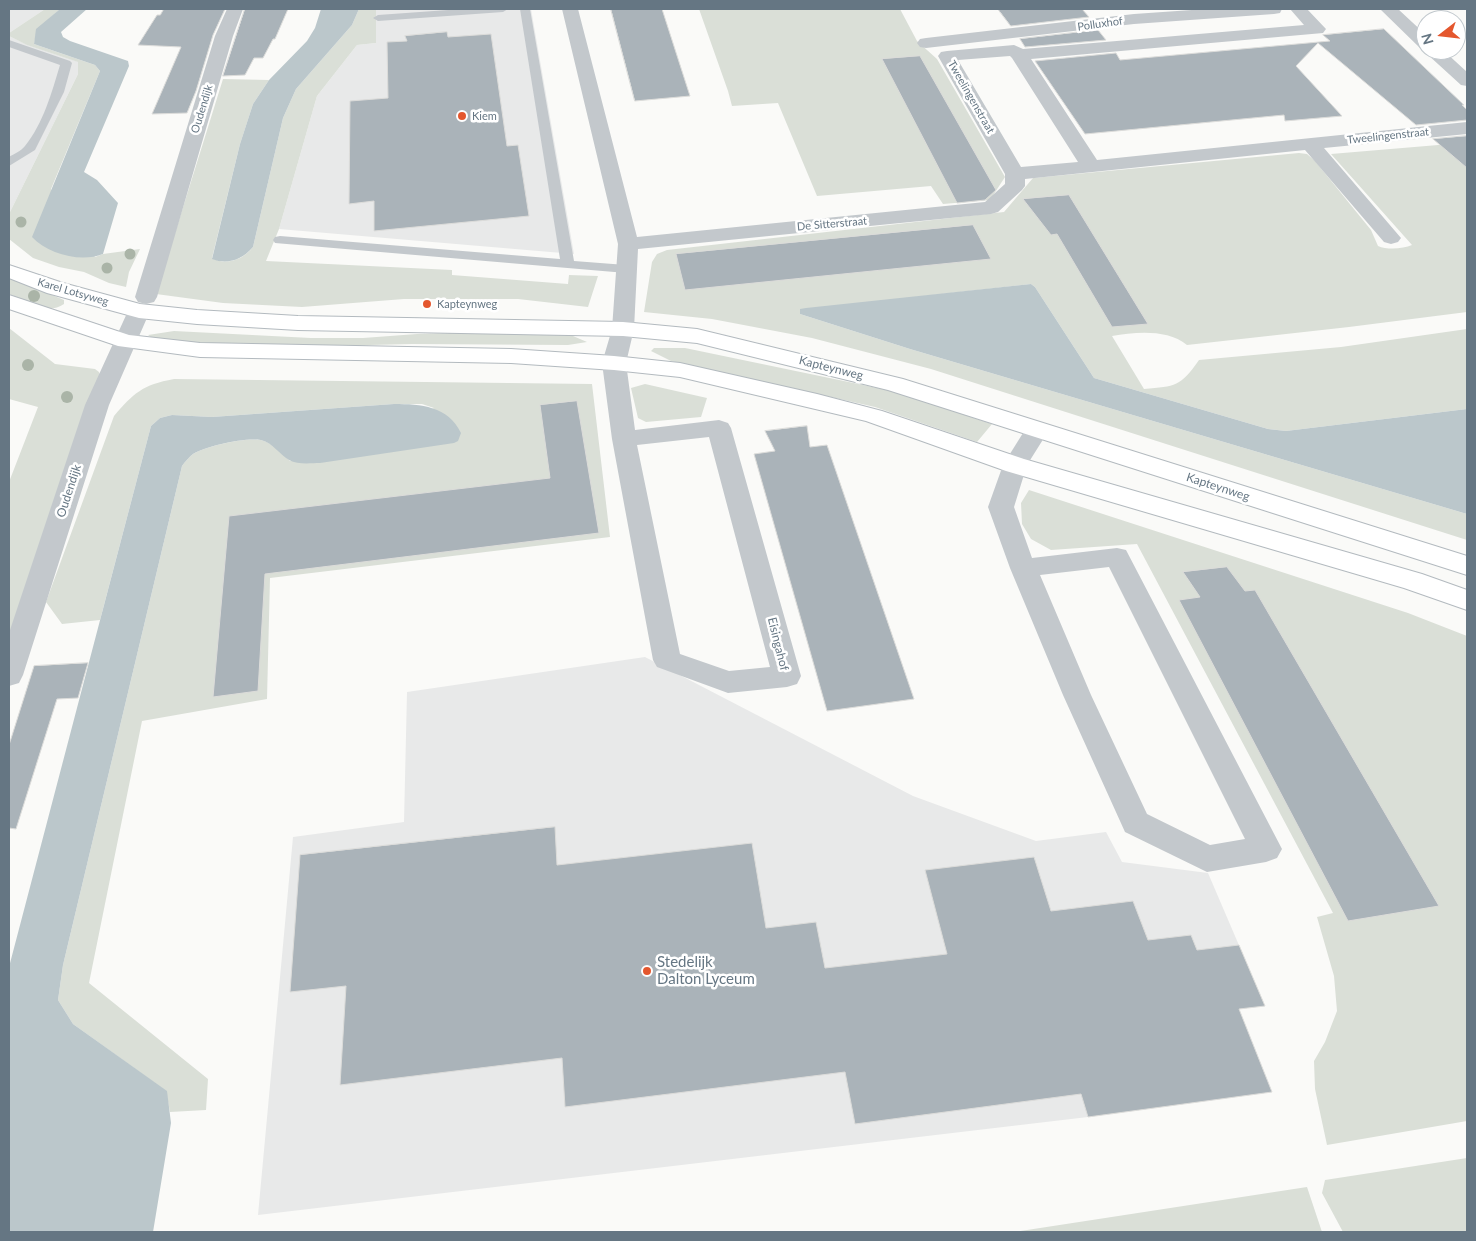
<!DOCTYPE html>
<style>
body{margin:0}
#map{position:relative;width:1476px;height:1241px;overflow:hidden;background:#fafaf8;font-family:Lato,sans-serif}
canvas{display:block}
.frame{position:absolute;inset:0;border:10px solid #657683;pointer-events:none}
.north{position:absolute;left:1416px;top:10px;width:50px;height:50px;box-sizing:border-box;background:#fff;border:1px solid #c1c8cd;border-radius:50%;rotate:254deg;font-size:14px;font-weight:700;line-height:20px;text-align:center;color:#657683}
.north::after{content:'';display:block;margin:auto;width:18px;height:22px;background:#e4572e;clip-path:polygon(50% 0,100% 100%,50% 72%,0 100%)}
</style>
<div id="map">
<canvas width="1476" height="1241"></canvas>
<div class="frame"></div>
<div class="north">N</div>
</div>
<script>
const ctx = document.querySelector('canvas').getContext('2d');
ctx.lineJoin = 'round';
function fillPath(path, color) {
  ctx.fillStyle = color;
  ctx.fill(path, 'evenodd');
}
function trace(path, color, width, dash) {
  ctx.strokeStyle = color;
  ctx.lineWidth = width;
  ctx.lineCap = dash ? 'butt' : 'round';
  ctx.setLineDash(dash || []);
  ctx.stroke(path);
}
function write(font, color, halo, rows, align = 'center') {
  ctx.font = font + ' Lato,sans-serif';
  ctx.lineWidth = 5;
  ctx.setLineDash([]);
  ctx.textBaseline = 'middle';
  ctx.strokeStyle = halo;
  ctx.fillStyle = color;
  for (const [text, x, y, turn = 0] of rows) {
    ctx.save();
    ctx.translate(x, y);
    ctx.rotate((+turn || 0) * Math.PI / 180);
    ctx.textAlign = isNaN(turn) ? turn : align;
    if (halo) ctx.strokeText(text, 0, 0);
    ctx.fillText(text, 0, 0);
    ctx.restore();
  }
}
const built = new Path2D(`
 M9,9H45L9,33Z
 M376,9H531L574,254L279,229L317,96L357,45L376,43Z
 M9,36L28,45L79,62L78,74L9,214Z
 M645,657L913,796L1036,841L1106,832L1122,862L1208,873L1265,1006L1239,1009L1272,1092L1088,1117L258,1215L293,837L404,822L407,692Z`);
const green = new Path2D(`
 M45,9H60L37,30L34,44L95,65L100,71L51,189L95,257L103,254L140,249L129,272L126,287L109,283L84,272L59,267L33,258L9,239V214L78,74V62L27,45L9,36V33Z
 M359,9H376V43L357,45L317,96L279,229L266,261L452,270V275L568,284L569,275L598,276L588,307L518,299H404L302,307L223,303L156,294L223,79L269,80L253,104L240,144L212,258C226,266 243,260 253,247L283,118L296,89L352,25Z
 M699,9H900L917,41L937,59L1005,177L990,200L943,204L931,186L817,196L778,103L732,106L728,91Z
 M1450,144L1467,149V312L1349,327L1187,345C1167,329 1136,332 1112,336L1144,389C1176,386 1180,387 1199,360L1341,347L1467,329V409L1286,431L1268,429L1094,378L1035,287L1031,284L800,310V314L910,349L1467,514V540L931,369L812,338L712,319L644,312L652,262L657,254L667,250L1004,212L1033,178L1299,153L1307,154L1315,161L1371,230L1378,246C1387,250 1403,249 1412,245L1331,154Z
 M9,277L64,300V304C47,316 26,301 9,294Z
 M9,328L55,364L95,369L99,372L102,381L9,640V482L38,407L9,399Z
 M174,331L311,338H363L417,334L486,332L552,333L573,336L587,342L568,345L412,344L370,345L311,350L161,345L148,335Z
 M654,348H685L892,391L992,424L977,442L875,407L671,361L651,351Z
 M174,379L592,384L610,537L270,578L267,699L142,721L89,983L208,1079L206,1110L170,1112L166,1091L73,1024L58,1000L63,965L182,466C185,462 189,457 193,454C205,446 247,437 261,440C273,443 282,453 290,461L434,408L422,404H394L212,417L172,415L160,418L151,426L100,620L62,624L46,602L114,416C134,393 142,385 174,379Z
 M645,384L707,398L701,417L646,422L638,418L631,388Z
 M1029,490L1408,613L1467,636V1121L1327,1145L1315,1089L1314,1061L1325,1042L1337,1011L1334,976L1317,917L1333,913L1137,544L1051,550L1031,539L1022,524L1021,503Z
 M1467,1158V1232H1343L1322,1193L1325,1180Z
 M1307,1187L1322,1232H1014Z`);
const water = new Path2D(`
 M60,9H87L61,32L63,37L70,41L128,61L129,66L84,172L97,180L118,203L103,254C81,263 48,254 32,237L100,71L95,65L34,44L36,29Z
 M321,9H359L352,25L296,89L283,118L253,247C242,260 227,265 212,259L240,144L253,104L269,80L307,41L315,28Z
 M1031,284L1035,287L1094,378L1268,429L1286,431L1467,409V514L910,349L800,314V309L806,308Z
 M394,404C421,404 448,406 461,433L458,441L454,443L320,463C311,463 298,465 289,460C279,454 273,443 261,440C246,437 205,446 193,454C189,457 185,462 182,466L63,965L58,1000L73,1024L167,1091L171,1123L153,1232H9V967L151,426L160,418L172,415L212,417Z`);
const building = new Path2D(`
 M164,9H225L213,35L196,91L187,113L152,114L181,47L138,45L157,15H160Z
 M245,9H288L275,39H273L263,58H254L245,75L223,76Z
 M611,9H662L690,96L635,101Z
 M998,9H1082L1089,17L1011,26Z
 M1384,29L1464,105H1462L1467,110V120L1416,125L1318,43L1296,66L1342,116L1285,121L1284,115L1085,134L1035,61L1116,53L1120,60L1330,41L1323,35Z
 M1098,30L1106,40L1025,47L1020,39Z
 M447,32L448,37L491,34L507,146L518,145L529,216L374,231V201L349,204L350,101L388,98L387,42L407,41L405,36Z
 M920,56L996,190L985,200L957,203L882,59Z
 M1467,136V168L1433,139Z
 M1069,195L1148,324L1112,327L1057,234L1051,235L1023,199Z
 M973,225L991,259L685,290L676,254Z
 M577,401L599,533L265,574L258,691L213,697L229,516L550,478L540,405Z
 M807,426L810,447L827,445L914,699L827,711L754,454L775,451L765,431Z
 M1227,567L1245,591L1255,590L1439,906L1348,921L1179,600L1200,597L1183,572Z
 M88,663L78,698L57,699L16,829L9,828V745L34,666Z
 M555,827L557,865L752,843L766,928L816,922L825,968L947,954L925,870L1034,857L1051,911L1133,901L1148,940L1191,935L1197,950L1239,945L1265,1006L1239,1009L1272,1092L1088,1117L1081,1094L855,1124L845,1072L565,1107L562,1058L340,1085L346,986L290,992L300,855Z`);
const lane = new Path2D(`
 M462,9H508L503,12L378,21L373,18L378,15Z
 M520,9H530L574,261L626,265L631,266L633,269L631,272L626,273L275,243L273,240L275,237L280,236L560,259Z
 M9,40L70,61L72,63L64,92L35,150L9,166V157C14,154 21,151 25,146C43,124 52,92 60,65L9,47Z`);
const street = new Path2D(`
 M227,9H243L233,36L157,297L154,302L146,304L138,302L135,297L215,36Z
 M562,9H578L637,237L985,202L1005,184V174L938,56L941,52L947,51L1014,45L1023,49L1304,25L1290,9H1307L1326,29L1323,33L1031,59L1097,160L1467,122V134L1324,148L1401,238L1398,242L1391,244L1384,242L1305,150L1025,179V186L1022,190L998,212L991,214L638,249L634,329L626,363L635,430L719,420L728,423L731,428L801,676L797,684L787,687L728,693L657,667L653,660L612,439L602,363L612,329L618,244ZM1010,56L1012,58L1078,162L1021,167L958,60ZM709,437L770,667L729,671L680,654L637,445Z
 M1206,9H1282L1280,13L1274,14L1134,24L926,48L920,47L917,43L920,39L926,38L1134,14Z
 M1380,9H1398L1426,35V50H1443L1467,72V86L1461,85L1427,54L1425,49L1420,48Z
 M139,304L147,306L150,311L109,405L23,675L19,683L9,686V633L85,405L128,311L131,306Z
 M1037,422L1046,425L1049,430L1027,465L1014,507L1032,558L1117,548L1126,550L1282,849L1277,858L1266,862L1207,872L1125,832L1063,695L1010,568L988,507L1003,465L1028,425ZM1109,567L1245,839L1210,845L1147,814L1091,695L1040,575Z`);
const secondary = new Path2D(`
 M9,265L63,283L140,304L197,310L298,316L623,322L697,329L903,379L1467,556V575L888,390L697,343L623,336L298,330L197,324L139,318L47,293L9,278Z
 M9,295L129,335L200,343L511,349L614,356L680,363L817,394L882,411L1024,459L1422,574L1467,590V610L1404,588L1006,471L866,421L680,377L614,370L511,363L200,357L118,346L9,309Z`);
const trees = [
 [21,222,5.5],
 [130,254,5.5],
 [107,268,5.5],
 [34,296,6],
 [28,365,6],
 [67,397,6]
];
const markers = [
 [462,116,5,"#e4572e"],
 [427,304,5,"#e4572e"],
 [647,971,5,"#e4572e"]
];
const farStreetnames = [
 ["Polluxhof",1100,24,-8],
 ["Tweelingenstraat",971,97,60],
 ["Oudendijk",202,109,-73],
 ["Tweelingenstraat",1388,136,-6],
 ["De Sitterstraat",832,224,-5],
 ["Karel Lotsyweg",73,292,16]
];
const farPoinames = [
 ["Kiem",472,116],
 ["Kapteynweg",437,304]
];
const streetNames = [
 ["Kapteynweg",831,368,14],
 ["Kapteynweg",1218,487,18],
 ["Oudendijk",69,491,-72],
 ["Eisingahof",778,644,76]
];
const nearPoinames = [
 ["Stedelijk",657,962],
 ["Dalton Lyceum",657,979]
];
fillPath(built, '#e8e9e9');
fillPath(green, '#dadfd7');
fillPath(water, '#bbc7cb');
fillPath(building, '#aab3b9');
trace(building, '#dcdcda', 1);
trace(secondary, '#b3babf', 2);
fillPath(lane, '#c3c8cc');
fillPath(street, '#c3c8cc');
fillPath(secondary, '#fff');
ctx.fillStyle = '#aab4a7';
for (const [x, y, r] of trees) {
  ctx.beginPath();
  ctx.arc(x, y, r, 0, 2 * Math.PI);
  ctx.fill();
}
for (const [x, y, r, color] of markers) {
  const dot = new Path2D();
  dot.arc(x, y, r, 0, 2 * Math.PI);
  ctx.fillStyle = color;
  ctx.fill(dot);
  trace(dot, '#fff', 2);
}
write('11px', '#657683', '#fff', farStreetnames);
write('11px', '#657683', '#fff', farPoinames, 'left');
write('12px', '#657683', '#fff', streetNames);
write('15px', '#657683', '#fff', nearPoinames, 'left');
</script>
